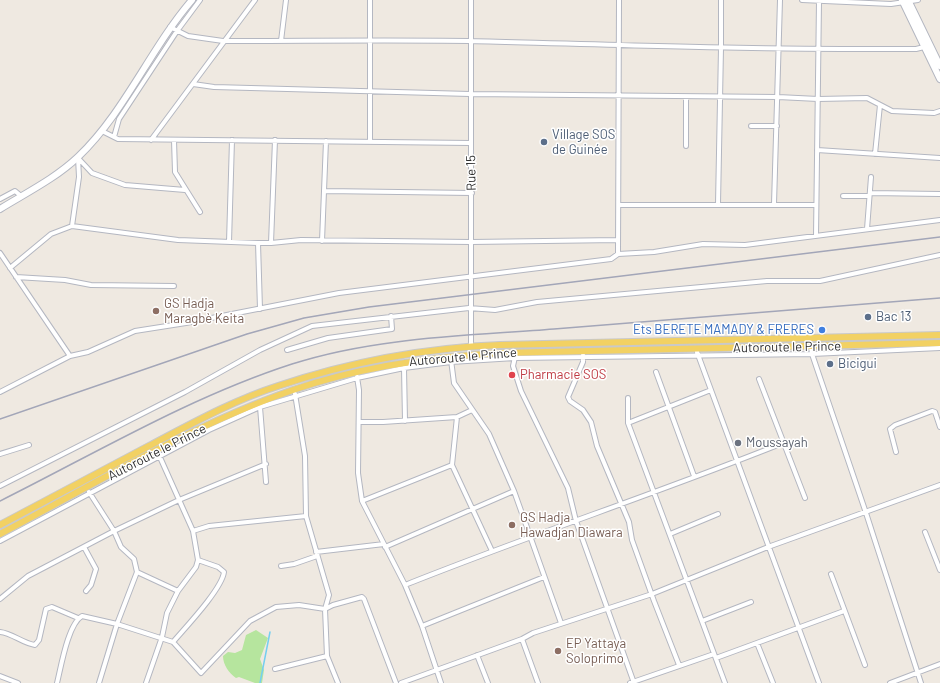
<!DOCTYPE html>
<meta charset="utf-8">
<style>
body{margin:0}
canvas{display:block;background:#efe9e1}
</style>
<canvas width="940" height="683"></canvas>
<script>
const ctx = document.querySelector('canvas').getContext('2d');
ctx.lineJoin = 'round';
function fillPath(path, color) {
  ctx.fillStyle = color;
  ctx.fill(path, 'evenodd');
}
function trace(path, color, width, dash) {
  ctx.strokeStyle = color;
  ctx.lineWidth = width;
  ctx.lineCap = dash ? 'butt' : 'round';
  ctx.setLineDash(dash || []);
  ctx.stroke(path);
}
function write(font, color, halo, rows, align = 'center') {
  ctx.font = font + ' Barlow,sans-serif';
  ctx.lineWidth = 3;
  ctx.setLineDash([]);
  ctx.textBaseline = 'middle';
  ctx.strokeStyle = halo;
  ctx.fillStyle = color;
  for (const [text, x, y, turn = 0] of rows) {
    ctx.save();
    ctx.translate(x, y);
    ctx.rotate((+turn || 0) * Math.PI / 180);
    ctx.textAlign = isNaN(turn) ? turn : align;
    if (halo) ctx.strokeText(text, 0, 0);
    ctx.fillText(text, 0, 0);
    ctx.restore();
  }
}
const green = new Path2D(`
 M256,630L268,638L260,659L264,670L262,683H255L239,677L236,678C229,673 223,665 223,656L228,652L235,653L242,650L246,635Z`);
const stream = new Path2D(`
 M260,683L270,632`);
const street = new Path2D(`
 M370,0V142
 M802,0L891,4L918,0
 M170,27L188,36L223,41C305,41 388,40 470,41C619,45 767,50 916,49L924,47
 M281,41L286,0
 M193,84L214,87L470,94L778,97L818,99L867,98L892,111L934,113L940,111
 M751,126H777
 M102,131L118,139L471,143
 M114,137L119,119L177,31L200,0
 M151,140L255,0
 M174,140L175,172L200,212
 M686,146V97
 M817,150L940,158
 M875,154L880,105
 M78,158L92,173L125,185L185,190
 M325,191L472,193
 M870,193L940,194
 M843,196H868
 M0,199L15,191L21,196
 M718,204L721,48V0
 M774,204L780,0
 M619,205H816
 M72,226L178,240L258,243H271L301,240L471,242L618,240
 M867,229L871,177
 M816,236L819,1
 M322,241L326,141
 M229,242L232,140
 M258,243L260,309
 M271,243L275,140
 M0,253L70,356
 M618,254L619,0
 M10,268L51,234L72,226L79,177L78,158
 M16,277L65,280L91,285L174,286
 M471,346V0
 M811,346L812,354L866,513L921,683
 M287,350L328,338L392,329L391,316
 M697,352L819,683
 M583,355V362L568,397L570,401L583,410L591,422L597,446L629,522L632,540L654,601L679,665
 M515,357L513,366L521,391L568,488L576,521L634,683
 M451,360L454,383L489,434L514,491L561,623
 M404,368L405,421
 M656,372L694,476
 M357,377L359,390L358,473L362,501L405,585L422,626L441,683
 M759,379L805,498
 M0,392L70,356L88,352L135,331L186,323L339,293L611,259L618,254L654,252L703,244L745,245L940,220
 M295,394L305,456L306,516L329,595L325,609L327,656L338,683
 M628,398V423L725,683
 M260,407L266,482
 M457,417L452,465L492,551
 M359,422H383L457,417L472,410
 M628,423L711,390
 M896,452L890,429L895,425L932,411L935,412L940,427
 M0,454L29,445
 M0,486L185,392L260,350L312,326L469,308L495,310L537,302L767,281H820L940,255
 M89,492L114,531L121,547L134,559L137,572L117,624L99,683
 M362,501L452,465
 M193,531L209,526L306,516
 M925,532L940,570
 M670,534L718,514
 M0,541L209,430L260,407L357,378L404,368L451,362L515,358L812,354L940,348
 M84,547L96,569L91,585L86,591
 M385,547L514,491
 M316,552L384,544
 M281,566L294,564L317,556
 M137,572L178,591
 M831,574L865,665
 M405,585C530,535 658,493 783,443
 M0,599L28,576L114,531L179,500L266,464
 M702,621L751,602
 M422,626L544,577
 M0,632C12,633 22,643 35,645L39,640L46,609L52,607L78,618
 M522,639L538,683
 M173,642C185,628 222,589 224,572L218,567L198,560
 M757,643L773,683
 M477,655L488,683
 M716,658L844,611
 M275,669L327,656
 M0,676L18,683
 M57,683C61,667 68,624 82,616L117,624L173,642L201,673L250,621L276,607L299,605L325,609L333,605L362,597L364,599L396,683
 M146,683L162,637L167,613L178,591L196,567L198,560L193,531L159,455
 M401,683L522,639L533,633L652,594L768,547L940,485
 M630,683L714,654
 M890,683L940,664`);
const secondary = new Path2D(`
 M902,0L940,79
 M908,0L940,66
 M0,209C26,193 56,178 78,157C125,112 150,49 192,0`);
const primary = new Path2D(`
 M0,525C50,498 100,472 149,446C191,424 234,400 278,386C350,362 424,348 500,345L940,335
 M0,534C96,483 190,426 293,390C359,367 430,357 500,353L940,343`);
const rail = new Path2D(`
 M0,419L247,334L304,318L369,307L940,237
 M0,501C96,453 190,397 292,364C376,337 467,336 554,329C683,319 811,308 940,298`);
const markers = [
 [544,142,4,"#5c6f8a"],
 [156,311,4,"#8d6e63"],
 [868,317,4,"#5c6f8a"],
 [822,330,4,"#3f7fe0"],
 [830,364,4,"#5c6f8a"],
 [512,375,4,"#e0444e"],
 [738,443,4,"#6b7280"],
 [512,525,4,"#8d6e63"],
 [558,651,4,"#8d6e63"]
];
const serviceNames = [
 ["Village SOS",552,135],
 ["de Guinée",552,150],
 ["Bac 13",876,317],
 ["Bicigui",838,364]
];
const streetNames = [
 ["Rue 15",471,173,-91],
 ["Autoroute le Prince",787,347,-1],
 ["Autoroute le Prince",463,357,-5],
 ["Autoroute le Prince",157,452,-27]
];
const educationNames = [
 ["GS Hadja",164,304],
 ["Maragbè Keita",164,319],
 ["GS Hadja",520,518],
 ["Hawadjan Diawara",520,533],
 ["EP Yattaya",566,644],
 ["Soloprimo",566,659]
];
const shopNames = [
 ["Ets BERETE MAMADY & FRERES",814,330]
];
const healthNames = [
 ["Pharmacie SOS",520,375]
];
const worshipNames = [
 ["Moussayah",746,443]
];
fillPath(green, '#b6e59e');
trace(stream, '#75cff0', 1.5);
trace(street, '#b4b7c1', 6);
trace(secondary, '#b4b7c1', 8);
trace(primary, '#c9c9c9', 8);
trace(street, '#fff', 4);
trace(secondary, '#fff', 6);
trace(primary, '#f2d163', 6);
trace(rail, '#a3a6b8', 1.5);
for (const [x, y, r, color] of markers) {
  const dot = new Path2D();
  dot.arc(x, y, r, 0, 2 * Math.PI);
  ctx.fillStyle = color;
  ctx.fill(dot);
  trace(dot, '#fff', 1.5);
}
write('13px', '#4e5e75', '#fff', serviceNames, 'left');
write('13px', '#2e2e2e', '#fff', streetNames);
write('13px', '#785e54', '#fff', educationNames, 'left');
write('13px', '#366cbe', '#fff', shopNames, 'right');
write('13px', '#be3a42', '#fff', healthNames, 'left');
write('13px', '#5b616d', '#fff', worshipNames, 'left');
</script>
